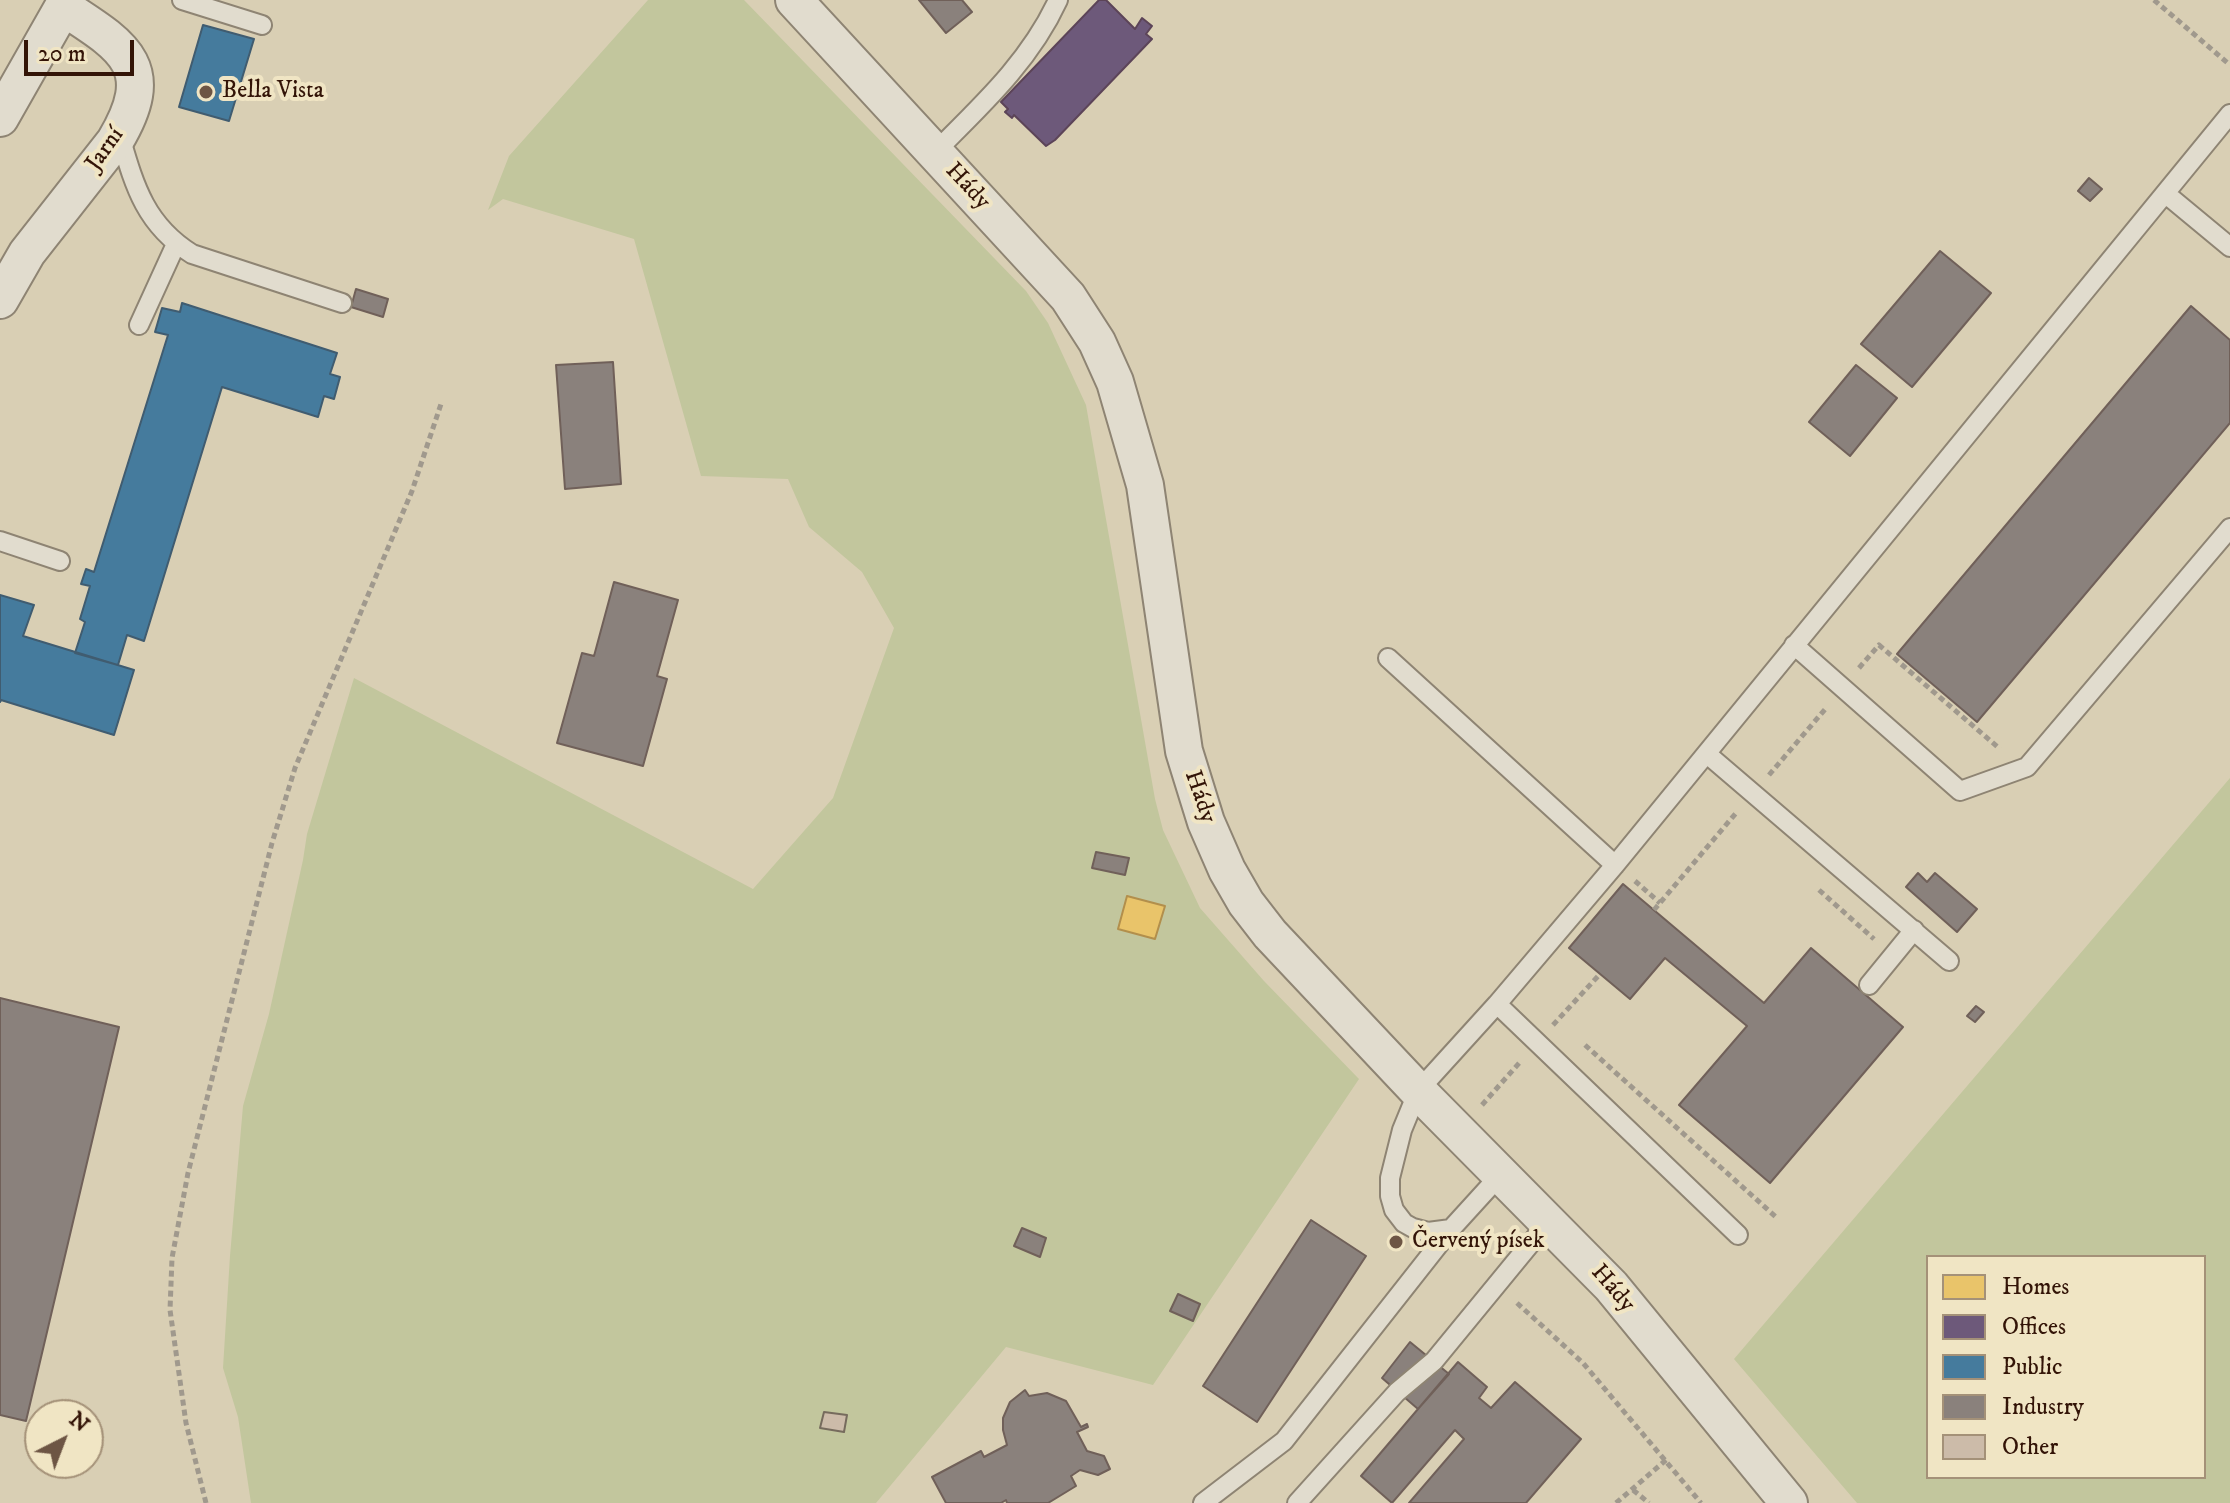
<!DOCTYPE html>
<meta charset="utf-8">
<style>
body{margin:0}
#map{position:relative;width:2230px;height:1503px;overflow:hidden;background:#d9cfb4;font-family:"IM FELL DW Pica",serif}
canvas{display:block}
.legend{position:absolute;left:1926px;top:1255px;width:280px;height:224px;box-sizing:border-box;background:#f0e5c4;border:2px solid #a49178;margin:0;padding:10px 14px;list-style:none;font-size:24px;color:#331407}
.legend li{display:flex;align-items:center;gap:16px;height:40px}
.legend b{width:40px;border:2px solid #a49178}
.north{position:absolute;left:24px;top:1399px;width:80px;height:80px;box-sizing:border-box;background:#f0e5c4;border:2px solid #a49178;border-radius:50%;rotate:42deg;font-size:22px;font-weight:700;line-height:32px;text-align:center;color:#331407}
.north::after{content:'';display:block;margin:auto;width:28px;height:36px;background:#6d5544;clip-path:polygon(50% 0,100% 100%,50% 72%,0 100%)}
.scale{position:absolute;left:24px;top:40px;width:110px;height:36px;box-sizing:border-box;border:4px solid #331407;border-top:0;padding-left:10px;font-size:24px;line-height:28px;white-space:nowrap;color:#331407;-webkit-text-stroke:6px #f0e5c4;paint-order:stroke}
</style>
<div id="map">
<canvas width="2230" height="1503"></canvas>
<ul class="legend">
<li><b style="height:22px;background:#e9c46a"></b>Homes</li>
<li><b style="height:22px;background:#6d597a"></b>Offices</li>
<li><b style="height:22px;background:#457b9d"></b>Public</li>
<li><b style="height:22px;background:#8a817c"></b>Industry</li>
<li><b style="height:22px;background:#ccbba9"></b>Other</li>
</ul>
<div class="north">N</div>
<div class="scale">20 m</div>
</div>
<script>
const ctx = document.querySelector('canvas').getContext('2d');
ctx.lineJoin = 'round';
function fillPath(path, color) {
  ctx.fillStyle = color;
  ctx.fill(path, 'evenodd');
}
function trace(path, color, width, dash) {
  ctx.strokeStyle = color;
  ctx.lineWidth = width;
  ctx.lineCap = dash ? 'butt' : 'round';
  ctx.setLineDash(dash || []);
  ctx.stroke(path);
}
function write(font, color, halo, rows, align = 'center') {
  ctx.font = font + ' "IM FELL DW Pica",serif';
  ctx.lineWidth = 8;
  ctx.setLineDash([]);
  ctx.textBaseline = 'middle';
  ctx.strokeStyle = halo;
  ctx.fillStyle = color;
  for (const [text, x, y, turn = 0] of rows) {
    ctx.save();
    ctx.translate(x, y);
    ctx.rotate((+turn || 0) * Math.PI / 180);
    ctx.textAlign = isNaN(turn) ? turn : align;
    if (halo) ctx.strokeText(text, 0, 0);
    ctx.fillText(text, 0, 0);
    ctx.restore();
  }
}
const green = new Path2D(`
 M648,0H744L1026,291L1048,323L1086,405L1155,799L1163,830L1200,908L1264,981L1359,1079L1153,1385L1006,1347L876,1503H251L238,1417L223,1368L230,1256L243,1106L269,1014L303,860L307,834L354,678L753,889L833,798L894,628L862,572L809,527L788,479L701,476L634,239L503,199L488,210L509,156Z
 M2230,778V1503H1857L1734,1359ZM2204,1257V1477H1928V1257Z`);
const homes = new Path2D(`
 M1127,896L1165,906L1155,939L1118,929Z`);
const offices = new Path2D(`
 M1099,0H1106L1135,29L1142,18L1152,26L1146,34L1152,39L1055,140L1046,146L1014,115L1012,118L1005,112L1008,109L1001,102Z`);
const public = new Path2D(`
 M203,25L254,39L229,121L179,107Z
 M182,303L337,353L330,374L340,377L334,399L324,396L318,417L222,387L144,641L127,635L118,665L75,653L85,622L80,619L90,586L81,584L86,569L94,572L168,335L155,332L162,308L180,312Z
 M0,595L34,605L23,636L134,670L114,735L1,700L0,702Z`);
const industry = new Path2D(`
 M919,0H962L972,12L946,33Z
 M2089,178L2102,189L2090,201L2078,191Z
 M1940,251L1991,293L1912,387L1861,344Z
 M356,289L388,299L383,317L351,307Z
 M2191,306L2230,340V423L1977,722L1897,654Z
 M613,362L621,484L565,489L556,365Z
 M1856,365L1897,398L1850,456L1809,422Z
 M614,582L678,600L657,676L667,679L643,766L557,743L582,653L594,656Z
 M1096,852L1129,858L1125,875L1092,868Z
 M1918,873L1927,882L1935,873L1977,909L1957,932L1906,887Z
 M1623,884L1764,1003L1811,948L1903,1027L1770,1183L1679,1105L1747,1026L1665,958L1630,999L1569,948Z
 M0,998L119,1027L26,1421L0,1415Z
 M1976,1006L1984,1012L1975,1022L1967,1016Z
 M1311,1220L1366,1256L1257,1422L1203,1386Z
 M1022,1228L1046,1238L1040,1257L1014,1246Z
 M1178,1294L1200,1304L1193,1321L1170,1311Z
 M1410,1342L1449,1374L1418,1409L1382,1378Z
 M1458,1362L1487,1387L1479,1398L1491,1408L1515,1382L1581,1439L1526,1503H1409L1464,1439L1455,1430L1392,1503L1361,1476Z
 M1025,1390L1029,1396L1047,1393L1066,1401L1081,1427L1087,1424L1088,1427L1077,1432L1087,1451L1104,1456L1110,1469L1098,1475L1080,1470L1071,1476L1076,1486L1048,1503H1007L1006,1500L1001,1503H946L932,1477L981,1451L984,1457L1007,1445L1003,1430V1418L1010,1402Z`);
const building = new Path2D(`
 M824,1412L847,1415L844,1432L820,1428Z`);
const path = new Path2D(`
 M2154,0L2230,65
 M1859,668L1879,645L2000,749
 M1769,775L1827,707
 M1635,881L1660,903
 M1819,890L1874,939
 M1654,910L1736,813
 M1553,1025L1600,974
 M1585,1045L1777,1218
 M1482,1105L1520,1062
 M1517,1303L1583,1363L1701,1503
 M1633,1490L1649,1503
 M206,1503L186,1423L170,1310L172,1258L188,1173L272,843L295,768L412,491L441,404
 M1616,1503L1666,1460`);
const service = new Path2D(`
 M182,0L262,25
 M119,133C134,184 144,224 192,254L342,303
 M935,152C982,105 1030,61 1058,0
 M2166,194L2230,247
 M139,325L176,244
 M0,541L60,561
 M1794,645L1960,791L2027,767L2230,528
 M1388,658L1615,865
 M1707,754L1949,961
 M1869,985L1914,930
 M1497,1004L1738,1235
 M1451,1229L1428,1232L1413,1228L1404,1223L1394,1210L1390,1196V1178L1402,1130L1418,1091L1497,1004L1615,865L2230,114
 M1203,1503L1284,1441L1451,1229L1502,1173
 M1297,1503L1397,1392L1434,1361L1549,1221`);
const minor = new Path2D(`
 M794,0L1068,297L1097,342L1115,382L1145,485L1184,751L1206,822L1227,870L1246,903L1270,934L1418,1091L1611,1286L1789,1503
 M0,118L67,0
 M0,300L27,253L115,141C160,66 123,46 63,7`);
const markers = [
 [206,92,8,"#6d5544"],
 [1396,1242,8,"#6d5544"]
];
const poiNames = [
 ["Bella Vista",222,92],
 ["Červený písek",1412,1242]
];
const streetNames = [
 ["Jarní",106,150,-55],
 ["Hády",967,187,47],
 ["Hády",1199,797,71],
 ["Hády",1612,1289,49]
];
fillPath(green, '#c2c69d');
fillPath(homes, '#e9c46a');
trace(homes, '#b28f4c', 2);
fillPath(offices, '#6d597a');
trace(offices, '#5c4458', 2);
fillPath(public, '#457b9d');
trace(public, '#405c70', 2);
fillPath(industry, '#8a817c');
trace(industry, '#706059', 2);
fillPath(building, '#ccbba9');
trace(building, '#766b5d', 2);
trace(service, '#8e8473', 22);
trace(minor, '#8e8473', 40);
trace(path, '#a0998d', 5, [6, 4]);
trace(service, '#e1dcce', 18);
trace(minor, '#e1dcce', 36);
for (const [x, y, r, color] of markers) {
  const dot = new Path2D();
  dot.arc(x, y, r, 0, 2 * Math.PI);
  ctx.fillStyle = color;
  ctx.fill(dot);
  trace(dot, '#f0e5c4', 3);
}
write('24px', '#331407', '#f0e5c4', poiNames, 'left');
write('24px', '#331407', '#f0e5c4', streetNames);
</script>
